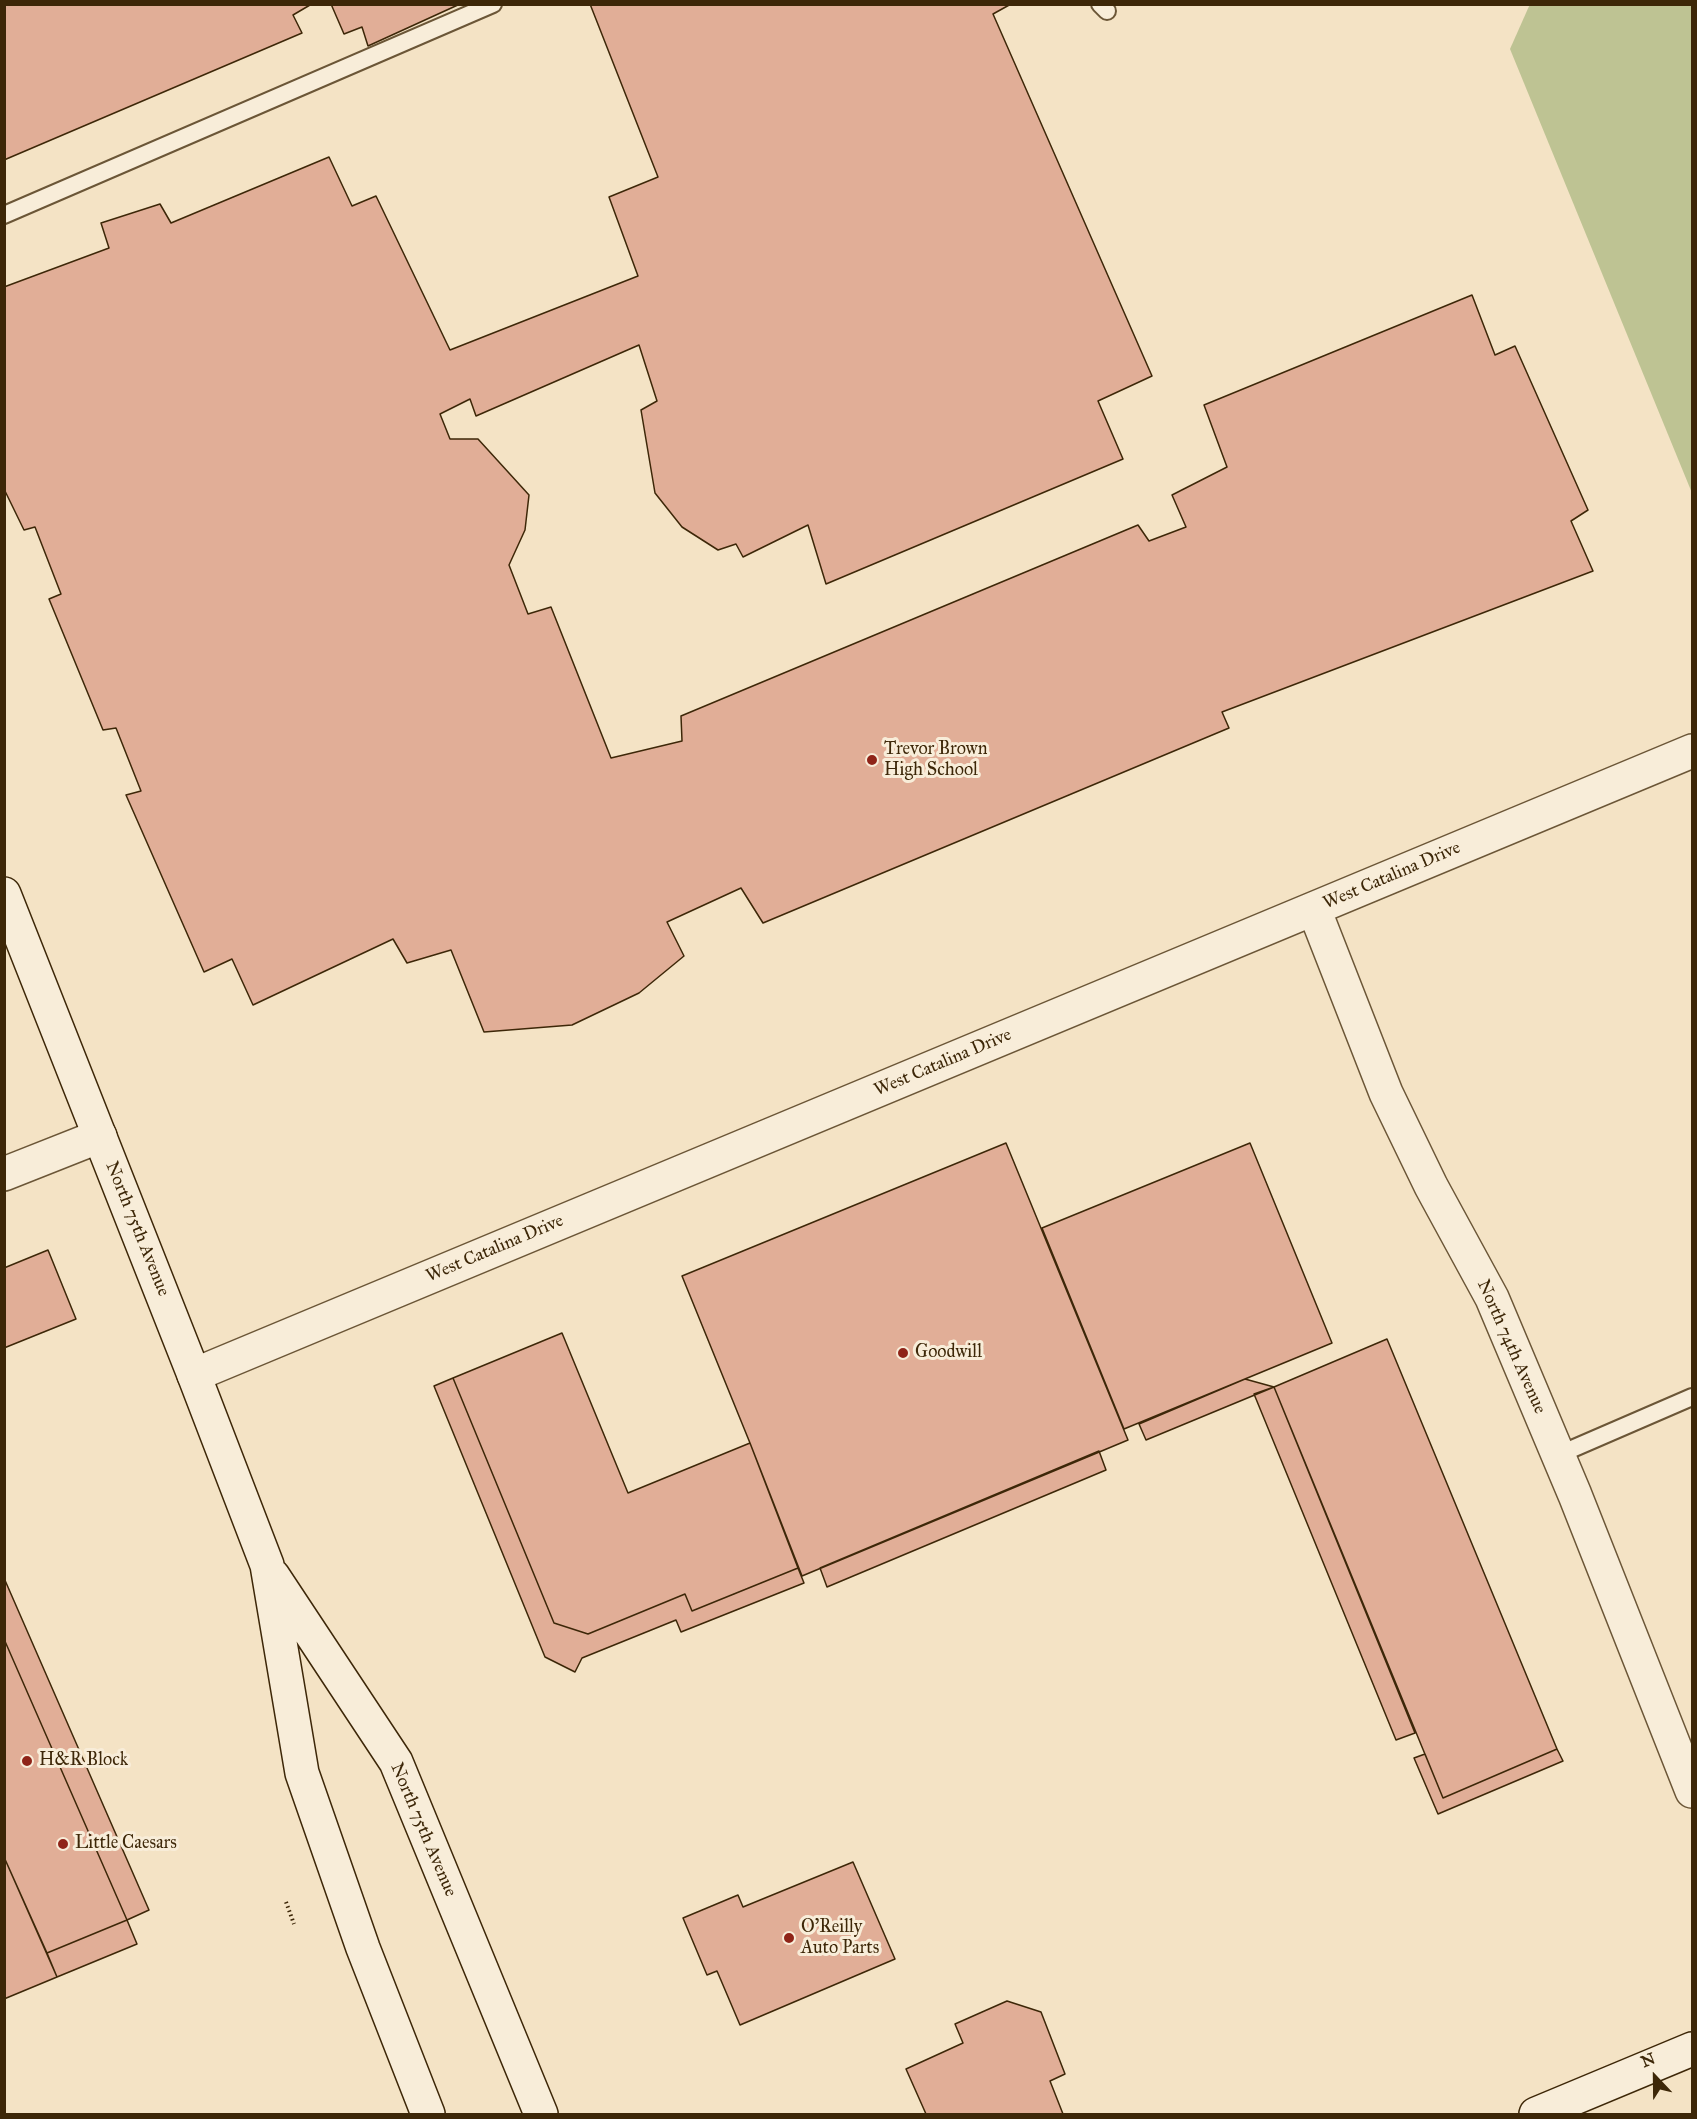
<!DOCTYPE html>
<style>
body{margin:0}
#map{position:relative;width:1697px;height:2119px;overflow:hidden;background:#f4e3c5;font-family:"IM FELL Great Primer",serif}
canvas{display:block}
.frame{position:absolute;inset:0;border:6px solid #3d2708;pointer-events:none}
.north{position:absolute;left:1625px;top:2047px;width:60px;height:60px;-webkit-text-stroke:4px #f8edd9;paint-order:stroke;rotate:338deg;font-size:16px;font-weight:700;line-height:24px;text-align:center;color:#3d2708}
.north::after{content:'';display:block;margin:auto;width:21px;height:27px;background:#3d2708;clip-path:polygon(50% 0,100% 100%,50% 72%,0 100%)}
</style>
<div id="map">
<canvas width="1697" height="2119"></canvas>
<div class="frame"></div>
<div class="north">N</div>
</div>
<script>
const ctx = document.querySelector('canvas').getContext('2d');
ctx.lineJoin = 'round';
function fillPath(path, color) {
  ctx.fillStyle = color;
  ctx.fill(path, 'evenodd');
}
function trace(path, color, width, dash) {
  ctx.strokeStyle = color;
  ctx.lineWidth = width;
  ctx.lineCap = dash ? 'butt' : 'round';
  ctx.setLineDash(dash || []);
  ctx.stroke(path);
}
function write(font, color, halo, rows, align = 'center') {
  ctx.font = font + ' "IM FELL Great Primer",serif';
  ctx.lineWidth = 6;
  ctx.setLineDash([]);
  ctx.textBaseline = 'middle';
  ctx.strokeStyle = halo;
  ctx.fillStyle = color;
  for (const [text, x, y, turn = 0] of rows) {
    ctx.save();
    ctx.translate(x, y);
    ctx.rotate((+turn || 0) * Math.PI / 180);
    ctx.textAlign = isNaN(turn) ? turn : align;
    if (halo) ctx.strokeText(text, 0, 0);
    ctx.fillText(text, 0, 0);
    ctx.restore();
  }
}
const green = new Path2D(`
 M1530,4L1692,5V493L1510,49Z`);
const building = new Path2D(`
 M4,4H310V5L293,15L302,33L4,160Z
 M331,4H460L368,46L362,27L344,34Z
 M590,4H1011L993,14L1152,376L1098,401L1123,459L826,584L808,525L743,557L736,544L718,550L682,527L655,493L641,410L657,401L639,345L476,416L470,399L440,414L450,439H478L529,495L525,530L509,565L528,614L551,607L611,758L682,741L681,716L1138,525L1149,541L1186,527L1172,495L1227,467L1204,405L1472,295L1495,355L1515,346L1588,510L1571,521L1593,571L1222,712L1229,728L763,923L741,888L667,922L684,956L639,993L572,1025L484,1032L451,950L407,963L393,939L253,1005L232,959L204,972L126,795L141,791L116,728L103,730L49,599L61,594L35,527L24,530L4,489V287L109,248L101,223L160,204L171,223L329,157L352,206L376,196L450,350L638,276L609,197L658,177Z
 M1006,1143L1128,1440L802,1576L750,1443L682,1276Z
 M1250,1143L1332,1343L1124,1429L1042,1228Z
 M48,1250L76,1319L4,1348V1268Z
 M562,1333L628,1493L750,1443L798,1568L692,1611L685,1594L588,1634L554,1623L453,1378Z
 M1387,1339L1557,1749L1443,1798L1274,1387Z
 M453,1378L554,1623L588,1634L685,1594L692,1611L798,1568L804,1583L681,1632L676,1620L582,1658L575,1672L545,1657L434,1386Z
 M1245,1379L1274,1387L1146,1440L1139,1424Z
 M1274,1387L1415,1733L1396,1740L1254,1394Z
 M1099,1451L1106,1470L827,1587L820,1568Z
 M4,1578L149,1910L127,1920L4,1639Z
 M4,1639L127,1920L47,1953L4,1857Z
 M1557,1749L1563,1761L1438,1814L1414,1758L1425,1754L1443,1798Z
 M4,1857L57,1977L4,1999Z
 M853,1862L895,1959L740,2025L717,1971L707,1975L683,1918L738,1895L743,1907Z
 M127,1920L137,1944L57,1977L47,1953Z
 M1007,2001L1041,2012L1065,2074L1050,2081L1063,2114H926L906,2069L963,2043L955,2024Z`);
const path = new Path2D(`
 M286,1902L294,1924`);
const service = new Path2D(`
 M1100,4L1107,11
 M4,215L493,4
 M1558,1455L1692,1397`);
const minor = new Path2D(`
 M1314,909L1386,1093L1431,1186L1492,1298L1575,1495L1692,1791
 M4,1174L100,1136
 M194,1375L1692,751`);
const secondary = new Path2D(`
 M4,894L194,1375L267,1565L302,1773L363,1948L428,2114
 M273,1576L396,1762L541,2114
 M1536,2114L1692,2049`);
const markers = [
 [872,760,6,"#8f2418"],
 [903,1353,6,"#8f2418"],
 [27,1761,6,"#8f2418"],
 [63,1844,6,"#8f2418"],
 [789,1938,6,"#8f2418"]
];
const poiNames = [
 ["Trevor Brown",884,750],
 ["High School",884,771],
 ["Goodwill",915,1353],
 ["H&R Block",39,1761],
 ["Little Caesars",75,1844],
 ["O'Reilly",801,1928],
 ["Auto Parts",801,1949]
];
const streetNames = [
 ["West Catalina Drive",1392,876,-23],
 ["West Catalina Drive",943,1063,-23],
 ["North 75th Avenue",137,1229,68],
 ["West Catalina Drive",495,1249,-23],
 ["North 74th Avenue",1511,1347,66],
 ["North 75th Avenue",423,1830,67]
];
fillPath(green, '#bec393');
fillPath(building, '#e1ae97');
trace(building, '#3d2708', 1.5);
trace(service, '#6b5637', 20);
trace(minor, '#6b5637', 36);
trace(secondary, '#3d2708', 36);
trace(path, '#3d2708', 4, [1.5, 3]);
trace(service, '#f8edd9', 16);
trace(minor, '#f8edd9', 33);
trace(secondary, '#f8edd9', 33);
for (const [x, y, r, color] of markers) {
  const dot = new Path2D();
  dot.arc(x, y, r, 0, 2 * Math.PI);
  ctx.fillStyle = color;
  ctx.fill(dot);
  trace(dot, '#f8edd9', 2);
}
write('18px', '#3d2708', '#f8edd9', poiNames, 'left');
write('18px', '#3d2708', '#f8edd9', streetNames);
</script>
